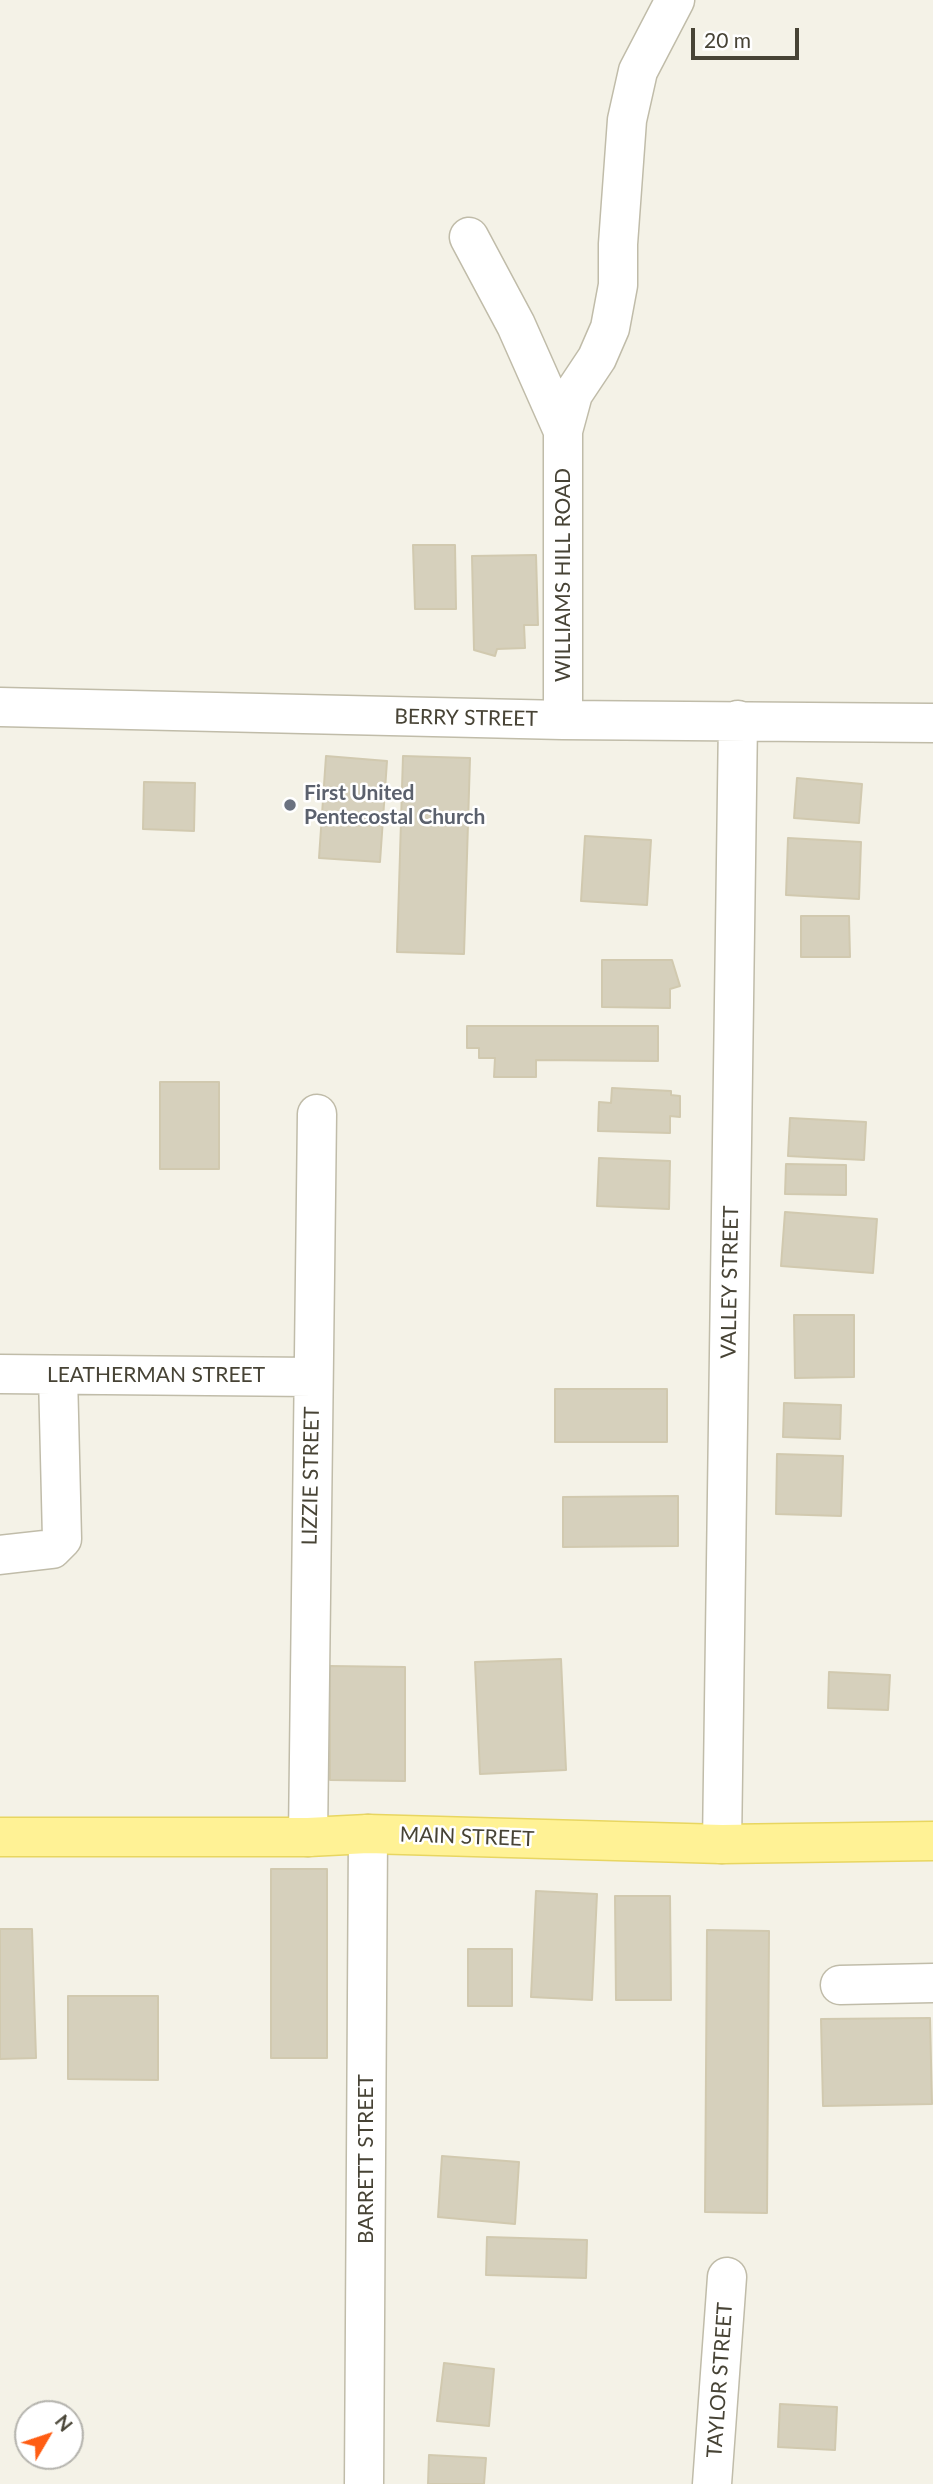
<!DOCTYPE html>
<style>
body{margin:0}
#map{position:relative;width:933px;height:2484px;overflow:hidden;background:#f4f2e7;font-family:Lato,sans-serif}
canvas{display:block}
.north{position:absolute;left:14px;top:2400px;width:70px;height:70px;box-sizing:border-box;background:#fff;border:2px solid #b5b4ae;border-radius:50%;rotate:51deg;font-size:19px;font-weight:700;line-height:28px;text-align:center;color:#474335}
.north::after{content:'';display:block;margin:auto;width:24px;height:32px;background:#ff5d13;clip-path:polygon(50% 0,100% 100%,50% 72%,0 100%)}
.scale{position:absolute;left:691px;top:28px;width:108px;height:32px;box-sizing:border-box;border:4px solid #474335;border-top:0;padding-left:9px;font-size:21px;line-height:24px;white-space:nowrap;color:#474335;-webkit-text-stroke:5px #fff;paint-order:stroke}
</style>
<div id="map">
<canvas width="933" height="2484"></canvas>
<div class="north">N</div>
<div class="scale">20 m</div>
</div>
<script>
const ctx = document.querySelector('canvas').getContext('2d');
ctx.lineJoin = 'round';
function fillPath(path, color) {
  ctx.fillStyle = color;
  ctx.fill(path, 'evenodd');
}
function trace(path, color, width, dash) {
  ctx.strokeStyle = color;
  ctx.lineWidth = width;
  ctx.lineCap = dash ? 'butt' : 'round';
  ctx.setLineDash(dash || []);
  ctx.stroke(path);
}
function write(font, color, halo, rows, align = 'center') {
  ctx.font = font + ' Lato,sans-serif';
  ctx.lineWidth = 5;
  ctx.setLineDash([]);
  ctx.textBaseline = 'middle';
  ctx.strokeStyle = halo;
  ctx.fillStyle = color;
  for (const [text, x, y, turn = 0] of rows) {
    ctx.save();
    ctx.translate(x, y);
    ctx.rotate((+turn || 0) * Math.PI / 180);
    ctx.textAlign = isNaN(turn) ? turn : align;
    if (halo) ctx.strokeText(text, 0, 0);
    ctx.fillText(text, 0, 0);
    ctx.restore();
  }
}
const building = new Path2D(`
 M413,545H455L456,609H415Z
 M536,555L538,625H524L525,648L497,649L495,656L474,650L472,556Z
 M326,756L387,761L380,862L319,858Z
 M403,756L470,758L464,954L397,952Z
 M797,778L862,784L859,823L794,818Z
 M144,782L195,783L194,831L143,829Z
 M585,836L651,840L647,905L581,901Z
 M788,838L861,842L859,899L786,895Z
 M801,916H849L850,957H801Z
 M602,960H672L680,986L670,989V1008L602,1007Z
 M467,1026H658V1061L536,1060V1077H494L495,1058H479V1048H467Z
 M160,1082H219V1169H160Z
 M612,1088L671,1091V1095L680,1096V1117L670,1116V1133L598,1131L599,1102L611,1103Z
 M790,1118L866,1122L864,1160L788,1156Z
 M599,1158L670,1161L669,1209L597,1206Z
 M786,1164L846,1165V1195L785,1194Z
 M785,1212L877,1219L873,1273L781,1266Z
 M794,1315H854V1377L795,1378Z
 M555,1389H667V1442H555Z
 M784,1403L841,1405L840,1439L783,1437Z
 M777,1454L843,1456L841,1516L776,1514Z
 M678,1496V1546L563,1547V1497Z
 M561,1659L566,1770L480,1774L475,1662Z
 M330,1666L405,1667V1781L330,1780Z
 M829,1672L890,1675L888,1710L828,1708Z
 M271,1869H327V2058H271Z
 M536,1891L597,1894L592,2000L531,1997Z
 M615,1896H670L671,2000H616Z
 M0,1929H32L36,2058L0,2059Z
 M707,1930L769,1931L767,2213L705,2212Z
 M468,1949H512V2006H468Z
 M68,1996H158V2080L68,2079Z
 M930,2018L932,2104L823,2106L821,2019Z
 M442,2156L519,2162L515,2224L438,2217Z
 M487,2237L587,2240L586,2278L486,2275Z
 M444,2363L494,2369L489,2426L437,2421Z
 M780,2404L837,2407L835,2450L778,2447Z
 M429,2455L486,2458L484,2484H428Z`);
const minor = new Path2D(`
 M469,237L516,325L563,431
 M0,707L563,720L933,723
 M563,720V431L573,394L597,358L610,328L618,285V244L627,120L638,71L675,0
 M0,1374L312,1377
 M0,1555L52,1549L62,1539L58,1375
 M308,1837L317,1114
 M722,1844L738,720
 M840,1985L933,1983
 M364,2484L368,1834
 M712,2484L727,2277`);
const major = new Path2D(`
 M0,1837H308L368,1834L722,1844L933,1841`);
const markers = [
 [290,805,7,"#6b7280"]
];
const streetNames = [
 ["WILLIAMS HILL ROAD",563,575,-90],
 ["BERRY STREET",466,718,1],
 ["VALLEY STREET",730,1282,-89],
 ["LEATHERMAN STREET",156,1375],
 ["LIZZIE STREET",311,1476,-89],
 ["MAIN STREET",467,1837,2],
 ["BARRETT STREET",366,2159,-90],
 ["TAYLOR STREET",720,2380,-86]
];
const worshipNames = [
 ["First United",304,793],
 ["Pentecostal Church",304,817]
];
fillPath(building, '#d6d0bc');
trace(building, '#d1c9af', 2);
trace(minor, '#c0bca9', 41);
trace(major, '#e8d661', 41);
trace(minor, '#fff', 38);
trace(major, '#fff295', 38);
for (const [x, y, r, color] of markers) {
  const dot = new Path2D();
  dot.arc(x, y, r, 0, 2 * Math.PI);
  ctx.fillStyle = color;
  ctx.fill(dot);
  trace(dot, '#fff', 2.5);
}
write('21px', '#474335', '#fff', streetNames);
write('bold 21px', '#5b616d', '#fff', worshipNames, 'left');
</script>
